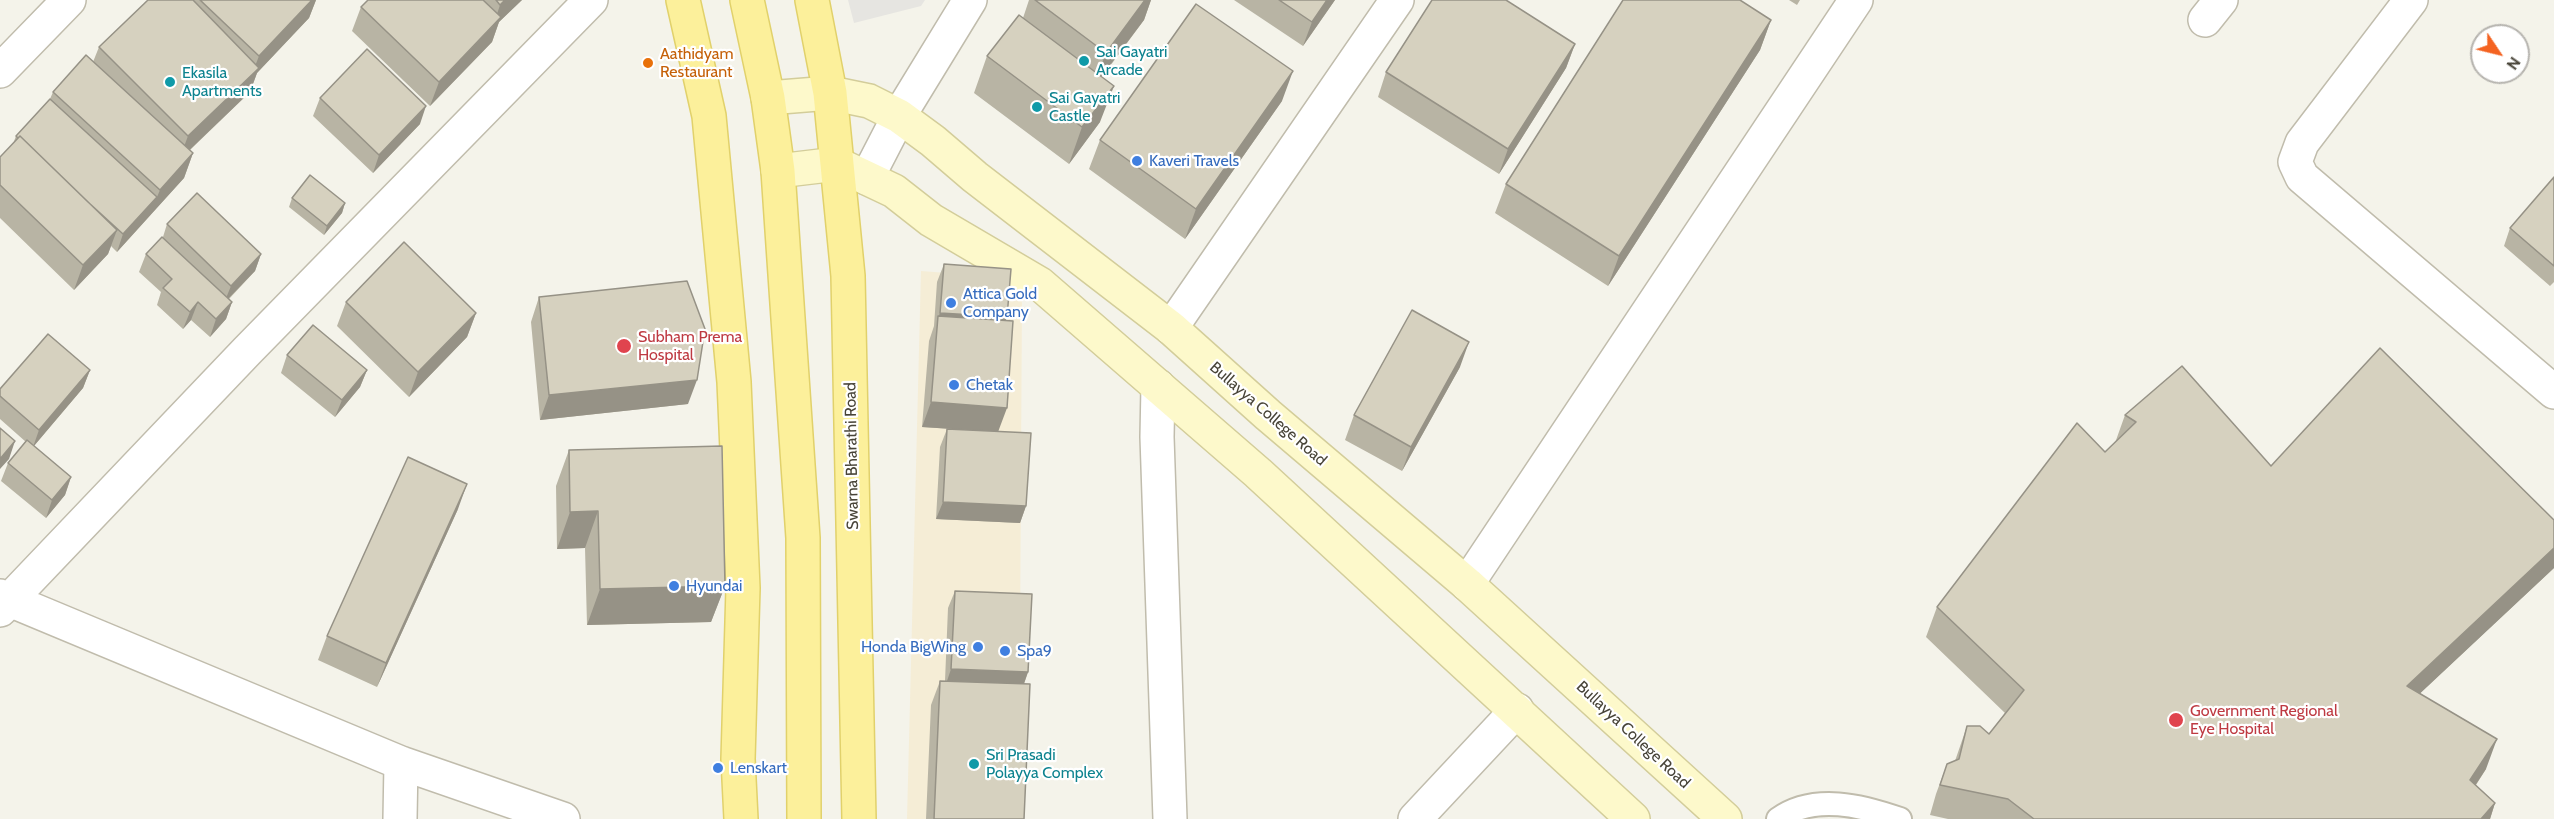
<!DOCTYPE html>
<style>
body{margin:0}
#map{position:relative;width:2554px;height:819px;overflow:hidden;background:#f4f3ea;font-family:Cabin,sans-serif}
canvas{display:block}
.north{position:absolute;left:2470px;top:24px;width:60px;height:60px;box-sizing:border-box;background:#fff;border:2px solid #b6b4af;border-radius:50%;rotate:125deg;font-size:16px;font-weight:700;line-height:24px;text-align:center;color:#484438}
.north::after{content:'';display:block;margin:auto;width:21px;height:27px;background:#f46321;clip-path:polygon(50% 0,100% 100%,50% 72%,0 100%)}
</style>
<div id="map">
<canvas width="2554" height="819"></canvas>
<div class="north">N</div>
</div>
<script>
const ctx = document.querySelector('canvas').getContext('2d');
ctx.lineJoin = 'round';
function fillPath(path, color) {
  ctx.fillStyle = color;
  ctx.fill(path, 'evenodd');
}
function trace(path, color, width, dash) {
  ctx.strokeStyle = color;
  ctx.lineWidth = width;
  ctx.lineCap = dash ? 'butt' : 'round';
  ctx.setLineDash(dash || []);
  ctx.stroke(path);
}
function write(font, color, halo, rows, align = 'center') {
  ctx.font = font + ' Cabin,sans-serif';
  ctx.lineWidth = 4.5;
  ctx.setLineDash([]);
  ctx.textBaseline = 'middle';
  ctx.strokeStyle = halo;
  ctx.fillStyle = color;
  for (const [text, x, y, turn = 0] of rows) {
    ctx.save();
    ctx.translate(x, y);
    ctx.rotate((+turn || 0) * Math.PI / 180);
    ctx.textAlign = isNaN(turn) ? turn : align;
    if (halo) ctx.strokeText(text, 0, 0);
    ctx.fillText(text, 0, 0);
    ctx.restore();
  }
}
const commercial = new Path2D(`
 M921,271L999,277L1022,293L1019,819H907Z`);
const parking = new Path2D(`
 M848,0H925L921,6L854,23Z`);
const service = new Path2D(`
 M1778,819C1814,793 1863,806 1900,819`);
const minor = new Path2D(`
 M2411,0L2302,143L2295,162L2302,177L2554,392
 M2205,20L2221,0
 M0,71L69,0
 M867,178L899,116L970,0
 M1171,328L1397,0
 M1158,386L1157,437L1170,819
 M1467,584L1856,0
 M0,596L401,763L563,819
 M0,610L247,351L591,0
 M400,819L401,763
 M1415,819L1517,710`);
const secondary = new Path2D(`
 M768,98L830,93L869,101L899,116L933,141L975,177L1171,328L1268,415L1467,584L1725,819
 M778,171L837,164L894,191L931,220L1040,284L1258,473L1633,819`);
const primary = new Path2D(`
 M683,0L709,116L734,382L743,588L738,759L741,819
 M747,0L768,98L778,171L783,245L803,538L804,819
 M812,0L830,93L848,276L859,819`);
const wall = new Path2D(`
 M148,0H316L309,18L257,73L250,92L190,150L193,153L184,178L117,252L111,246L108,254L74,290L0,218V157L13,144L16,136L50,99L53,92L93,62L99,47Z
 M368,0H522L499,22L492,42L430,106L352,31L361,7Z
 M1029,0H1151L1144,20L1102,77L1100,122L1069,164L974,93L987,56L1023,18Z
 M1234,0H1335L1303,46Z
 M1789,0H1800L1797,5Z
 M1771,20L1760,50L1608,286L1495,213L1506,184Z
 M1575,44L1566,68L1499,174L1378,97L1386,72Z
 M320,98L420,124L373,173L313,116Z
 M1282,101L1185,239L1089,169L1100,140Z
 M2554,177V282L2550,286L2504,246L2510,228Z
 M292,198L345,203L342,213L324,235L289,207Z
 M167,224L261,254L255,271L229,299L232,302L226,319L210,337L191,320L183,329L157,305L161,292L139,272L146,254L163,237Z
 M944,264L1006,321L998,432L1026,506L1020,523L936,519L940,447L947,429L967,430L922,427L929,341L934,326L937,282Z
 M539,297L688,404L540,420L531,322Z
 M346,302L476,313L467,337L409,397L337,326Z
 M287,355L367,370L360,387L335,417L281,373Z
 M1460,367L1402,471L1345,440L1354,415Z
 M90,370L83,388L34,446L71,477L65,495L46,518L1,481L8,463L26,442L0,419V396Z
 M2125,415L2271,466L2554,520V568L2420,693L2486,769L2476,785L2495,803L2490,819H1948L1930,815L1936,794L1947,764L1955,761L1967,726L1989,734L2005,713L1926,637L1937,607L2115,443Z
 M569,450L725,586L711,622L587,625L585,548L557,549L556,486Z
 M458,509L377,687L318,660L327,636Z
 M955,591L1028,672L1024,684V819H926L931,705L940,681H945L948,608Z`);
const shadedWall = new Path2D(`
 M312,0H316L309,18L257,73L250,92L179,160L188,136L252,74L259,56Z
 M505,0H522L499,22L492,42L430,106L439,82L493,26L500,5Z
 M1145,0H1151L1144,20L1092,89L1106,53Z
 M1327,0H1335L1303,46L1312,22Z
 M1771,20L1760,50L1608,286L1619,256Z
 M1575,44L1566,68L1499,174L1508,149Z
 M1293,71L1282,101L1185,239L1196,209Z
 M1114,86L1100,122L1069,164L1082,127Z
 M426,106L420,124L373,173L379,155Z
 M193,153L184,178L117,252L123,234L157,197L160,190Z
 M345,203L342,213L324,235L327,226Z
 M117,230L108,254L74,290L83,265Z
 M261,254L255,271L224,303L231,286Z
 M198,302L191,320L183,329L190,312Z
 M232,302L226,319L210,337L216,319Z
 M476,313L467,337L409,397L418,372Z
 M940,313L1007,317L1001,335L937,320Z
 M1469,342L1460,367L1402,471L1411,447Z
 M90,370L83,388L33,447L39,430Z
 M367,370L360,387L335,417L342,400Z
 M697,380L688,404L540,420L549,395Z
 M931,402L1007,408L998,432L922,427Z
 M15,441L9,459L0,469V459Z
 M71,477L65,495L46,518L52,500Z
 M467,484L458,509L377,687L386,663Z
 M943,502L1026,506L1020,523L936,519Z
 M598,511L585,548L557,549L570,512Z
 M2554,548V568L2396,716L2407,686Z
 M725,586L711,622L587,625L600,589Z
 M951,669L1028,672L1022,689L945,687Z
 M2497,739L2486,769L2459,810L2470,780Z
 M2495,803L2490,819H2481Z`);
const building = new Path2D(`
 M148,0H193L259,68L188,136L99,47Z
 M200,0H312L259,56Z
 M368,0H483L501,17L439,82L361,7Z
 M496,0H505L500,5Z
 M1035,0H1145L1106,53Z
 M1279,0H1327L1312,22Z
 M1432,0H1506L1575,44L1508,149L1386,72Z
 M1623,0H1740L1771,20L1619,256L1506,184Z
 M1196,4L1293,71L1196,209L1100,140Z
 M1019,15L1114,86L1082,127L987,56Z
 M367,49L426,106L379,155L320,98Z
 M86,55L193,153L160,190L53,92Z
 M50,99L157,197L123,234L88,202L20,136L18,138L16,136Z
 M20,136L117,230L83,265L0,185V157Z
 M310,175L345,203L327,226L292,198Z
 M2554,177V266L2510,228Z
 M197,193L261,254L231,286L167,224Z
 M162,237L232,302L216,319L198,302L190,312L163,288L172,279L146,254Z
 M404,242L476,313L418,372L346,302Z
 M944,264L1011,269L1007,317L940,313Z
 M687,281L705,329L697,380L549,395L539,297Z
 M1412,310L1469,342L1411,447L1354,415Z
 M938,316L1013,321L1007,408L931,402Z
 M313,325L367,370L342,400L287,355Z
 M48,334L90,370L39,430L0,396V389Z
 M2380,348L2554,520V548L2407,686L2497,739L2470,780L2495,803L2481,819H2034L2008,799L1940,785L1947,764L1959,759L1967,726H1980L1989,734L2024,690L1937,607L2077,423L2105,452L2136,422L2125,415L2182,366L2271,466Z
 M0,428L15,441L0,459Z
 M947,429L1031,433L1026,506L943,502Z
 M27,440L71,477L52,500L8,463Z
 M722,446L725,586L600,589L598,511L570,512L569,450Z
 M408,457L467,484L386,663L327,636Z
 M955,591L1032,594L1028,672L951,669Z
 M940,681L1030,684L1024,819H934Z`);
const markers = [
 [1084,61,6,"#0f9aa8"],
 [648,63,6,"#e8710a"],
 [170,82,6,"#0f9aa8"],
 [1037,107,6,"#0f9aa8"],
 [1137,161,6,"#3f7fe0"],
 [951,303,6,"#3f7fe0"],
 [624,346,8,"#e0444e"],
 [954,385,6,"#3f7fe0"],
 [674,586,6,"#3f7fe0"],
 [978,647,6,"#3f7fe0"],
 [1005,651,6,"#3f7fe0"],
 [2176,720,8,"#e0444e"],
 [974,764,6,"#0f9aa8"],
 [718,768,6,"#3f7fe0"]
];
const cultureNames = [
 ["Sai Gayatri",1096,52],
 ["Arcade",1096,70],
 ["Ekasila",182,73],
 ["Apartments",182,91],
 ["Sai Gayatri",1049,98],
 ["Castle",1049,116],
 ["Sri Prasadi",986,755],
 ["Polayya Complex",986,773]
];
const foodNames = [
 ["Aathidyam",660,54],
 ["Restaurant",660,72]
];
const shopNames = [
 ["Kaveri Travels",1149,161],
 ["Attica Gold",963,294],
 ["Company",963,312],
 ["Chetak",966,385],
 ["Hyundai",686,586],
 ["Honda BigWing",966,647,"right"],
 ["Spa9",1017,651],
 ["Lenskart",730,768]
];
const healthNames = [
 ["Subham Prema",638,337],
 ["Hospital",638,355],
 ["Government Regional",2190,711],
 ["Eye Hospital",2190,729]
];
const streetNames = [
 ["Bullayya College Road",1268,414,41],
 ["Swarna Bharathi Road",852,456,-91],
 ["Bullayya College Road",1633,735,43]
];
fillPath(commercial, '#f5edd6');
fillPath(parking, '#e6e5e1');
trace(service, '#c0bcac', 26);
trace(minor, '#c0bcac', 36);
trace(secondary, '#d3cd9a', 36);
trace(primary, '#e1d16b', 36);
trace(service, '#fff', 22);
trace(minor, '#fff', 33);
trace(secondary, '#fdf9cb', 33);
trace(primary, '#fcf09b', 33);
fillPath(wall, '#b8b4a4');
fillPath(shadedWall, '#969286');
fillPath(building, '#d6d1bf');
trace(building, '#969286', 1.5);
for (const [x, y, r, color] of markers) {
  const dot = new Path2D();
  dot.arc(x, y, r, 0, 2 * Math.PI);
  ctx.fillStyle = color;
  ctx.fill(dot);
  trace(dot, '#fff', 2);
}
write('16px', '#0d838f', '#fff', cultureNames, 'left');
write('16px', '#c56008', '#fff', foodNames, 'left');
write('16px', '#366cbe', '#fff', shopNames, 'left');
write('16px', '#be3a42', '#fff', healthNames, 'left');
write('16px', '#484438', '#fff', streetNames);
</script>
